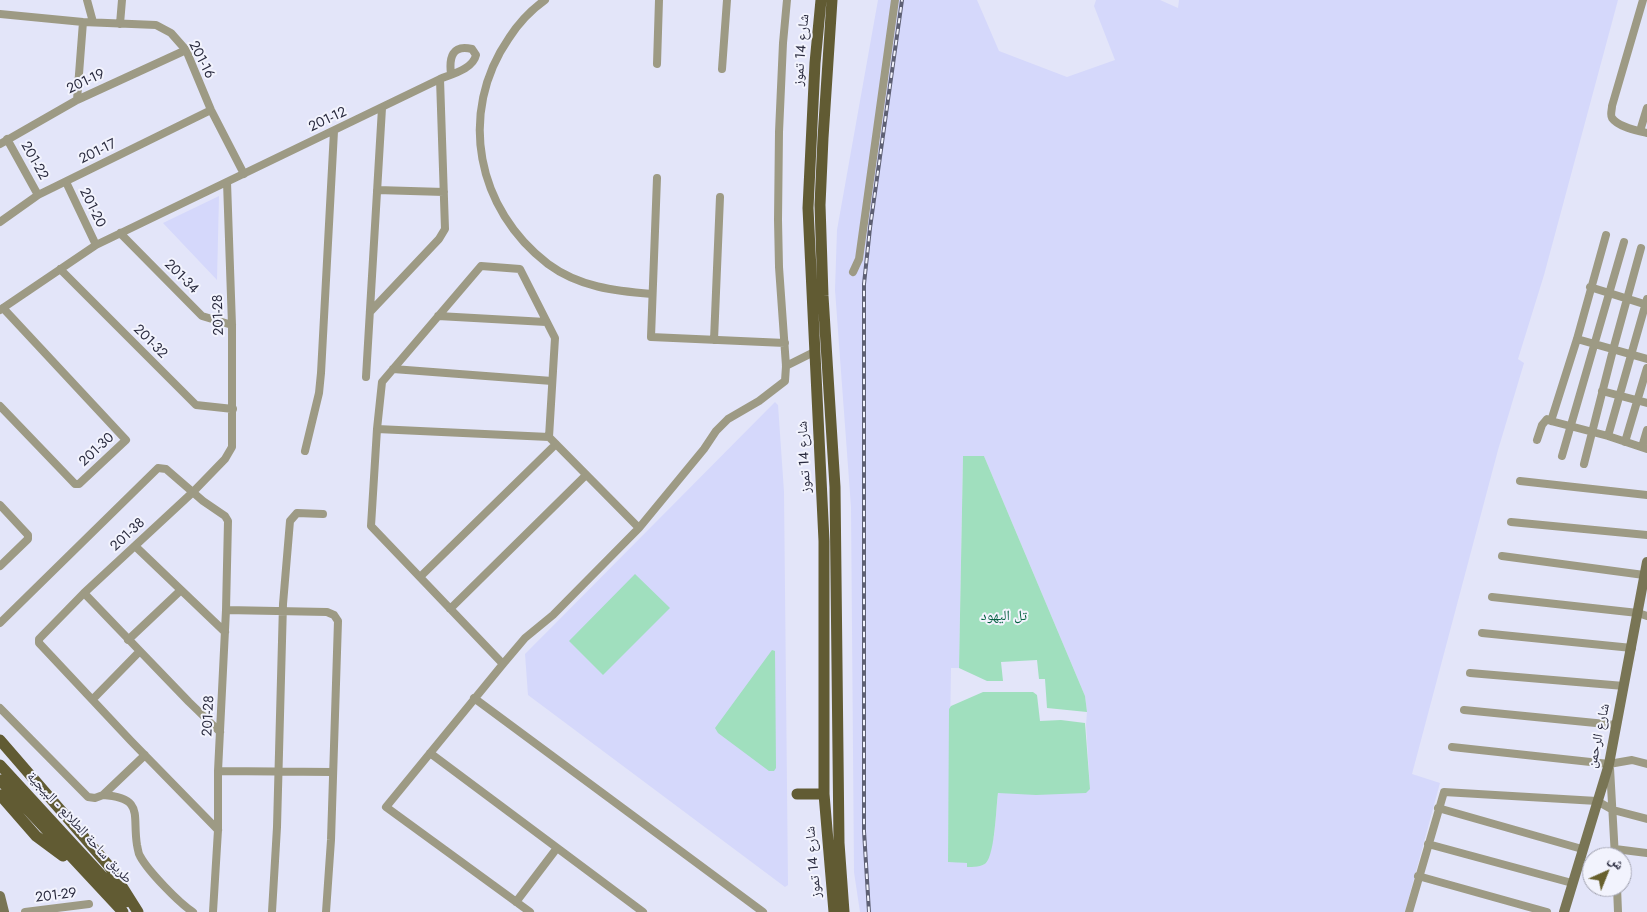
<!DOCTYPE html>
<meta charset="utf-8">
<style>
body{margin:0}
#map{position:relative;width:1647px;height:912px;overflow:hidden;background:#e3e5f9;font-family:Jost,"Noto Naskh Arabic",sans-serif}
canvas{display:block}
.north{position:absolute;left:1582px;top:847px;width:50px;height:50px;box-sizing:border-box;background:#f2f3fd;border:1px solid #a2a3b1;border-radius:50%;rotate:44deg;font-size:14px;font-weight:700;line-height:20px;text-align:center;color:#2a2b3f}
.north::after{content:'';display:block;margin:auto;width:18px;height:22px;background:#68602d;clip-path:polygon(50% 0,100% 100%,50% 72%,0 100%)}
</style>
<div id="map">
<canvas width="1647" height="912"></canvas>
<div class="north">ش</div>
</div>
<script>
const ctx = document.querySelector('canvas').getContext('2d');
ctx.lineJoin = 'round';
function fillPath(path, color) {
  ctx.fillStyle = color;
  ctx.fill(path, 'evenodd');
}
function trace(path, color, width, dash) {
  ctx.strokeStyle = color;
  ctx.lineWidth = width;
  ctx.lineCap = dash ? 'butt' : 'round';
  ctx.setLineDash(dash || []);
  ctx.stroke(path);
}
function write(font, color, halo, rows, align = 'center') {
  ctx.font = font + ' Jost,"Noto Naskh Arabic",sans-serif';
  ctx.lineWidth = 4;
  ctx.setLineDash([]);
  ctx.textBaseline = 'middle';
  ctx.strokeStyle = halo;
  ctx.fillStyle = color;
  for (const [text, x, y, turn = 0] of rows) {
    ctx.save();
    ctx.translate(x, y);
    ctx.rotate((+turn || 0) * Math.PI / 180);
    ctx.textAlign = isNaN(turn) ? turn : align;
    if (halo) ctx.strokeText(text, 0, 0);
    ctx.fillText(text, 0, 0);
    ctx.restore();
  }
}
const built = new Path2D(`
 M878,0H977L999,51L1067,77L1115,60L1094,6L1096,0H1160L1178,8L1179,0H1618L1544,275L1518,359L1524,363L1498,450L1412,774L1440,783L1405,912H860L854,872L851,507L835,290L837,230ZM963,456H984L1085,696L1087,712L1086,725L1090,789L998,793L994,836L987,862L983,865L967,867V863L948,861L951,668H959Z
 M219,196L217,280L163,223Z
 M775,402L778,405L784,492L788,885L785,887L528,695L525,654Z`);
const green = new Path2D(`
 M963,456H984L1085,696L1087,712L1047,708L1045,679H1039L1037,660L1001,662L1003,681H987L959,668Z
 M635,574L670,608L603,675L569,641Z
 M772,650L775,651L776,768L774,771H769L718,733L715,728Z
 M983,692H1033L1037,695L1040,721L1061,720L1085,723L1090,789L1086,793L1036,795L998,793C996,807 995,853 986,863C982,867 973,867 967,867V863L948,862L949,709L951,706Z`);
const street = new Path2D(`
 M87,0L93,22
 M545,0C531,10 518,24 509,38C457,113 477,210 548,264C579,287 615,291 652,294
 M1643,0L1612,106C1612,110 1610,115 1612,118C1618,127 1638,131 1647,133
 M0,14L83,22L156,25L171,33L186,50L211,110L244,174
 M120,24L122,0
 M657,64L659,0
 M722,69L727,0
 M440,79C452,74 473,69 476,55L472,49C452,44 449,58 451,74
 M77,100L83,22
 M1640,131L1647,108
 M7,139L38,195
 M0,144L77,100L186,50
 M657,178L651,337L785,343
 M66,182L96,245
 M377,190L444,192
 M0,222L38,195L211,110
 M120,233L202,316L232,325
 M1606,235L1577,339L1551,421L1608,436L1647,449
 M60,269L196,405L233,409
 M853,272L859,259L895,0
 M1590,287L1647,305
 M0,310L96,245L440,79L445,229L439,239L370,312
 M438,316L546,322
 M1577,339L1647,359
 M714,340L720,197
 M786,366L814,352
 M393,369L552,381
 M366,377L382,108
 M1602,391L1647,403
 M0,406L75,484H79L126,440L3,308
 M377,429L549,437L639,528
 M1608,436L1647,299
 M1537,440L1542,425L1547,419L1551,421
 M1625,442L1647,368
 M1642,447L1647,430
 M305,451L319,393L321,373L334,131
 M1562,456L1624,242
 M1584,464L1613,350L1641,248
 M1520,481L1647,495
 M0,505L28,535V539L0,566
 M1511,522L1647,535
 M135,546L225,632
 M1502,556L1644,575
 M420,577L556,444
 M84,593L189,702L220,732
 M1492,597L1638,613L1647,616
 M450,609L586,475
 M226,610L327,612L334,615L338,621L331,840L326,912
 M0,623L158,468L166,469L203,501L225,516L228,521L226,610L218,771V830L213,912
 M1482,633L1632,648
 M128,640L181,590
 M503,664L371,526L377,429L382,382L481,266L520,269L555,338L549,437
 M1470,673L1624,686
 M474,698L763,912
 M93,699L139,652
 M0,708L88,797L95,798L103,795L145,755
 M1464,710L1616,725
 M1452,747L1609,764L1632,760L1647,764
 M430,753L643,912
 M1610,768L1615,857
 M218,771L332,772
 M103,795C145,798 132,815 137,845C138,849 138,853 140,856C148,871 179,903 193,912
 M1438,808L1582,849
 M218,830L131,741L39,643V639L84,593L193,492L225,459L232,447V325L227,182
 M1428,844L1572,883
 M1615,849L1647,853
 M1418,876L1547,912
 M1617,887L1618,912
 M516,902L557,848
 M25,912L89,904
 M272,912L277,827L283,604L290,521L297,513L323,514
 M530,912L386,807L503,664L525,638L553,615L639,528L704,449L716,431L728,419L759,401L785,381L786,366L779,267L778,220L779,132L783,43L787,0
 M1409,912L1444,792L1597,801L1613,810L1647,819`);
const secondary = new Path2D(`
 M0,896L4,912
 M1564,912L1609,764L1647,562`);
const primary = new Path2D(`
 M821,0L815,63L808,208L824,541V794L834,912
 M832,0L823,138L820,205L823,296L835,487L839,843L844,912
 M0,740L109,866L138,912
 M0,765L126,902
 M0,780L123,912
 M797,794H824
 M0,795L36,836L63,856`);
const rail = new Path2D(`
 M869,912L864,831V284L870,228L902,0`);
const streetNames = [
 ["شارع 14 تموز",802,50,-85],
 ["201-16",201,60,63],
 ["201-19",86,82,-25],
 ["201-12",328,120,-25],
 ["201-17",98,152,-26],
 ["201-22",34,161,61],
 ["201-20",92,208,64],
 ["201-34",181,277,45],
 ["201-28",219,315,-92],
 ["201-32",150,342,45],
 ["201-30",97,450,-43],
 ["شارع 14 تموز",805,457,-93],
 ["201-38",128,535,-43],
 ["201-28",209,716,-87],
 ["شارع الرحمن",1599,736,-78],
 ["طريق ساحة الطلائع - البيجية",79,828,47],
 ["شارع 14 تموز",814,862,-95],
 ["201-29",56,896,-7]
];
const parkNames = [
 ["تل اليهود",1004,617]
];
fillPath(built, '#d5d8fb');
fillPath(green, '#a0dfbe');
trace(street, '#9d9a84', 8);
trace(secondary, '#797555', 10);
trace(primary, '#615b33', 11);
trace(rail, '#5e6074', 4);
trace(rail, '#f2f3fd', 2, [5.5]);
write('14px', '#2a2b3f', '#f2f3fd', streetNames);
write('14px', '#015f3e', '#f2f3fd', parkNames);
</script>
